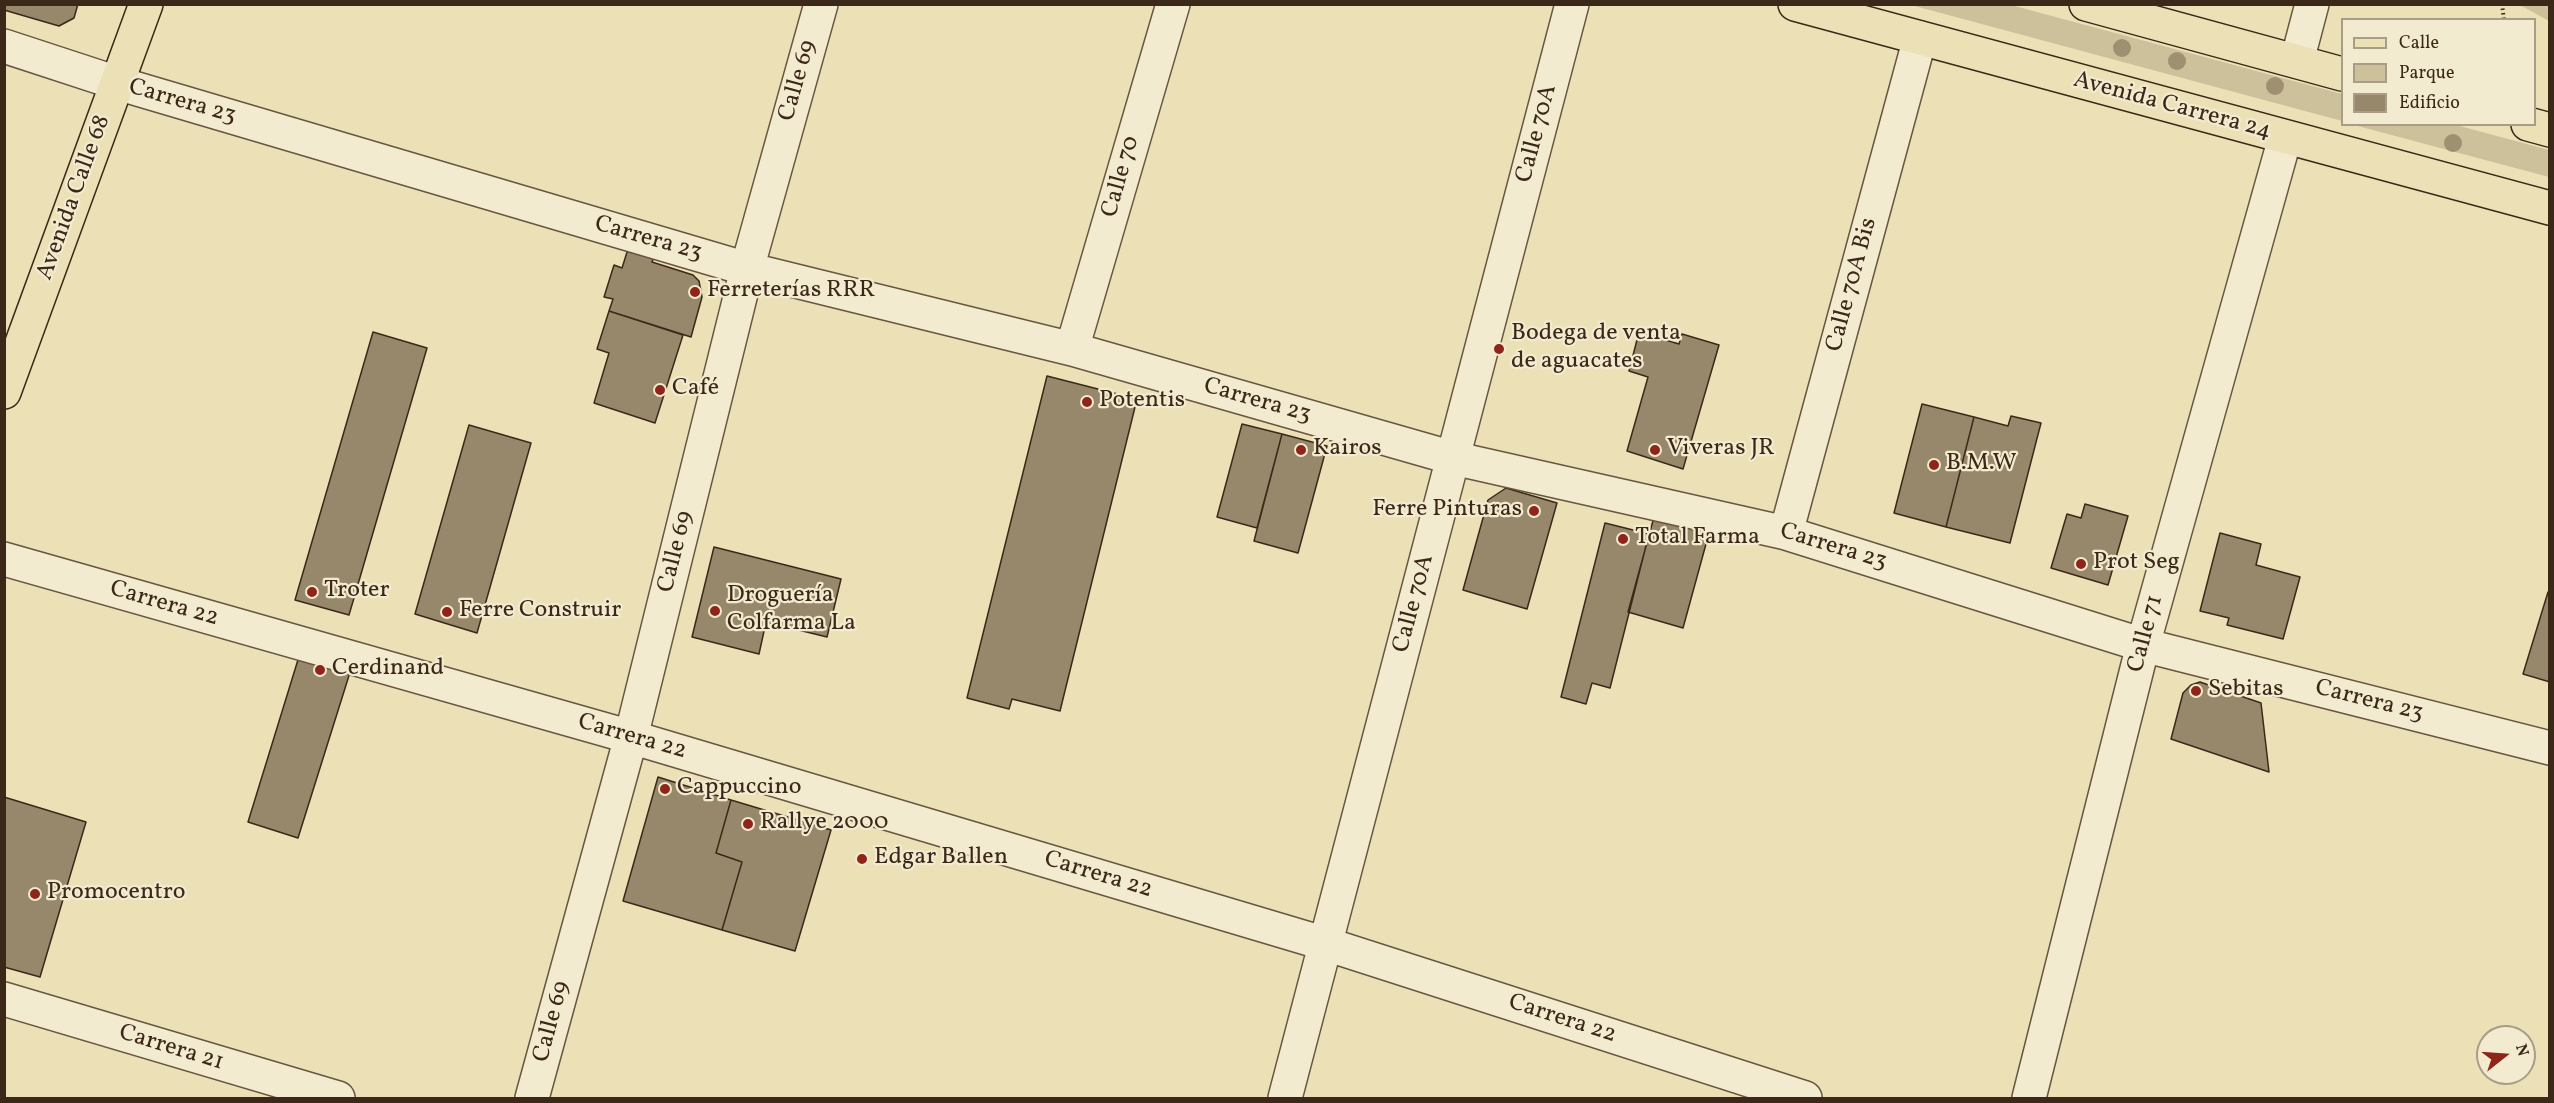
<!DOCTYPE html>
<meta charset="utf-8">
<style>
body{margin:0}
#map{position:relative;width:2554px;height:1103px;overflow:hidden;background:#ebe0b6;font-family:Vollkorn,serif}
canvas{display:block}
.frame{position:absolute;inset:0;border:6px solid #3c2819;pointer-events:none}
.legend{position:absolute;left:2341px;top:18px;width:195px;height:108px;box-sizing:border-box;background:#f2ebd0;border:2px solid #a99d87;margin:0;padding:8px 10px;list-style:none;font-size:18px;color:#3c2819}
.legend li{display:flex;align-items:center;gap:12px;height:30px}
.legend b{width:30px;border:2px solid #a99d87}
.north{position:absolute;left:2476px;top:1025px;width:60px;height:60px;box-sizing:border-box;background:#f2ebd0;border:2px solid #a99d87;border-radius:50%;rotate:73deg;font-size:16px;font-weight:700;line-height:24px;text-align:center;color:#3c2819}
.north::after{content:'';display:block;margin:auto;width:21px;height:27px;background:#8f2418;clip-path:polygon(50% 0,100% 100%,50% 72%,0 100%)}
</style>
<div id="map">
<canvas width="2554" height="1103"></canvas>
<div class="frame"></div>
<ul class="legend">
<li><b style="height:8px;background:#ebe0b6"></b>Calle</li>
<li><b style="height:16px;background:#cdc19b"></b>Parque</li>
<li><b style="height:16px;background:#97886b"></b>Edificio</li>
</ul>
<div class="north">N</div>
</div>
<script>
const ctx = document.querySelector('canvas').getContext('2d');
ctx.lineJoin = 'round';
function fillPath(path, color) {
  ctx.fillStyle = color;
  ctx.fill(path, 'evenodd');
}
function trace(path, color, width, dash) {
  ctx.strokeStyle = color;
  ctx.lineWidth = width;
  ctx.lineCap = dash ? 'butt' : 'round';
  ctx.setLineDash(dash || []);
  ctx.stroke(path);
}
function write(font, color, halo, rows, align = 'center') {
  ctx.font = font + ' Vollkorn,serif';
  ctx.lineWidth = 4.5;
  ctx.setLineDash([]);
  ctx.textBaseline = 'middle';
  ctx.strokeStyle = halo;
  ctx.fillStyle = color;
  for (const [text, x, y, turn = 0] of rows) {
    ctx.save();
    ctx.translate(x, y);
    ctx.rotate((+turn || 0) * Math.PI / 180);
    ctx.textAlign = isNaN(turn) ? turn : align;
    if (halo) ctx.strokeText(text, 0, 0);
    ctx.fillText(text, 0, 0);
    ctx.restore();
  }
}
const green = new Path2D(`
 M1911,5H2011L2342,94V121Z
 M2520,5H2549V21Z
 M2354,125H2456L2549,150V177Z`);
const building = new Path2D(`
 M4,4H78L74,18L59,26L4,10Z
 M628,249L654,257L652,262L693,275L699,281L702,297L691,337L609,311L613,299L604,297L614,265L622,268Z
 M609,311L683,335L655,423L594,403L609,353L597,349Z
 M373,332L427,348L349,615L295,600Z
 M1639,332L1679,344L1682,334L1719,345L1683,469L1627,451L1648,377L1629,371Z
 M1047,376L1137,399L1060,711L1012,699L1009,709L967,698Z
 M1922,404L1974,417L1946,527L1894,513Z
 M2011,416L2041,423L2010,543L1946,527L1974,417L2008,426Z
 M1242,424L1282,434L1257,528L1217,517Z
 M469,425L531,443L477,633L415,614Z
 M1282,434L1327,446L1298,553L1254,541Z
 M1506,488L1557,503L1527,609L1463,590L1488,500Z
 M2085,504L2128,516L2108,585L2051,568L2067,514L2081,518Z
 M1654,517L1709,533L1683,628L1628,612Z
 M1605,523L1649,534L1610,688L1592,683L1586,704L1561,697Z
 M2220,533L2261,544L2256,565L2300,577L2283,639L2227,625L2229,618L2200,611Z
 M714,547L841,579L827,637L766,622L759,654L692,637Z
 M2548,592L2550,593V682L2523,674Z
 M301,650L352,666L298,838L248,822Z
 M2200,682L2261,703L2269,772L2171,739L2183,693L2191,685Z
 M658,777L731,800L716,853L742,862L722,930L623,901Z
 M4,797L86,822L40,977L4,967Z
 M731,800L831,830L795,951L722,930L742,862L716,853Z`);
const path = new Path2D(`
 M2502,4L2504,20`);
const minor = new Path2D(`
 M4,46L117,83L747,269L1072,349L1453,458L1786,533L2143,645L2550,748
 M2297,61L2312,4
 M1072,349L1173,4
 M1786,533L1920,38
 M4,559L631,737L1326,944L1805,1098
 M4,999L338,1098
 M532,1098L631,737L747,269L821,4
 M1285,1098L1572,4
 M2029,1098L2143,645L2285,138`);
const major = new Path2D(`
 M1795,4L2550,208
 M2086,4L2342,74
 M2528,124L2550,130
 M4,392L146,4`);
const trees = [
 [2122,48],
 [2177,61],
 [2275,86],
 [2453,143]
];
const markers = [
 [695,292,6,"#8f2418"],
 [1499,349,6,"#8f2418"],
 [660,390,6,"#8f2418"],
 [1087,402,6,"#8f2418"],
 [1301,450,6,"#8f2418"],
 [1655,450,6,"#8f2418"],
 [1934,465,6,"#8f2418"],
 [1534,511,6,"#8f2418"],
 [1623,539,6,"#8f2418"],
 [2081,564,6,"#8f2418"],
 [312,592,6,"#8f2418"],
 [715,611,6,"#8f2418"],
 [447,612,6,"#8f2418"],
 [320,670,6,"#8f2418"],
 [2196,691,6,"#8f2418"],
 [665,789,6,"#8f2418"],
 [748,824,6,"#8f2418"],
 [862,859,6,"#8f2418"],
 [35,894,6,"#8f2418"]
];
const streetNames = [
 ["Calle 69",799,81,-74],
 ["Carrera 23",182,103,16],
 ["Avenida Carrera 24",2172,107,15],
 ["Calle 70A",1538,134,-75],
 ["Calle 70",1122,177,-74],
 ["Avenida Calle 68",75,198,-70],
 ["Carrera 23",648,240,16],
 ["Calle 70A Bis",1853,285,-75],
 ["Carrera 23",1257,402,16],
 ["Carrera 23",1833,548,17],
 ["Calle 69",677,552,-76],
 ["Calle 70A",1415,604,-75],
 ["Carrera 22",164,605,16],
 ["Calle 71",2147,634,-75],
 ["Carrera 23",2369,702,14],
 ["Carrera 22",632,738,16],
 ["Carrera 22",1098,876,17],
 ["Carrera 22",1562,1020,18],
 ["Calle 69",553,1022,-75],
 ["Carrera 21",171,1049,17]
];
const poiNames = [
 ["Ferreterías RRR",707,292],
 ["Bodega de venta",1511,335],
 ["de aguacates",1511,363],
 ["Café",672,390],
 ["Potentis",1099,402],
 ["Kairos",1313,450],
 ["Viveras JR",1667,450],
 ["B.M.W",1946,465],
 ["Ferre Pinturas",1522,511,"right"],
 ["Total Farma",1635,539],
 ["Prot Seg",2093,564],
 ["Troter",324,592],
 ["Droguería",727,597],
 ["Colfarma La",727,625],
 ["Ferre Construir",459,612],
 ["Cerdinand",332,670],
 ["Sebitas",2208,691],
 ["Cappuccino",677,789],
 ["Rallye 2000",760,824],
 ["Edgar Ballen",874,859],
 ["Promocentro",47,894]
];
fillPath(green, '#cdc19b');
fillPath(building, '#97886b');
trace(building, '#3c2819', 1.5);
trace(minor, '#685640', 36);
trace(major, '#3c2819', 36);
trace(path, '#3c2819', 4, [1.5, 3]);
trace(minor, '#f2ebd0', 33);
trace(major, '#ebe0b6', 33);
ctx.fillStyle = '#9f9072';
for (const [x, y] of trees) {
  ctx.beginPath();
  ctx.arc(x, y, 9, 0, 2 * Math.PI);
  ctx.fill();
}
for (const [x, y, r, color] of markers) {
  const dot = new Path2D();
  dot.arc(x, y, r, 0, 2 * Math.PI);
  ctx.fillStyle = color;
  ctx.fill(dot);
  trace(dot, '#f2ebd0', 2);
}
write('24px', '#3c2819', '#f2ebd0', streetNames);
write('24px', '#3c2819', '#f2ebd0', poiNames, 'left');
</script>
